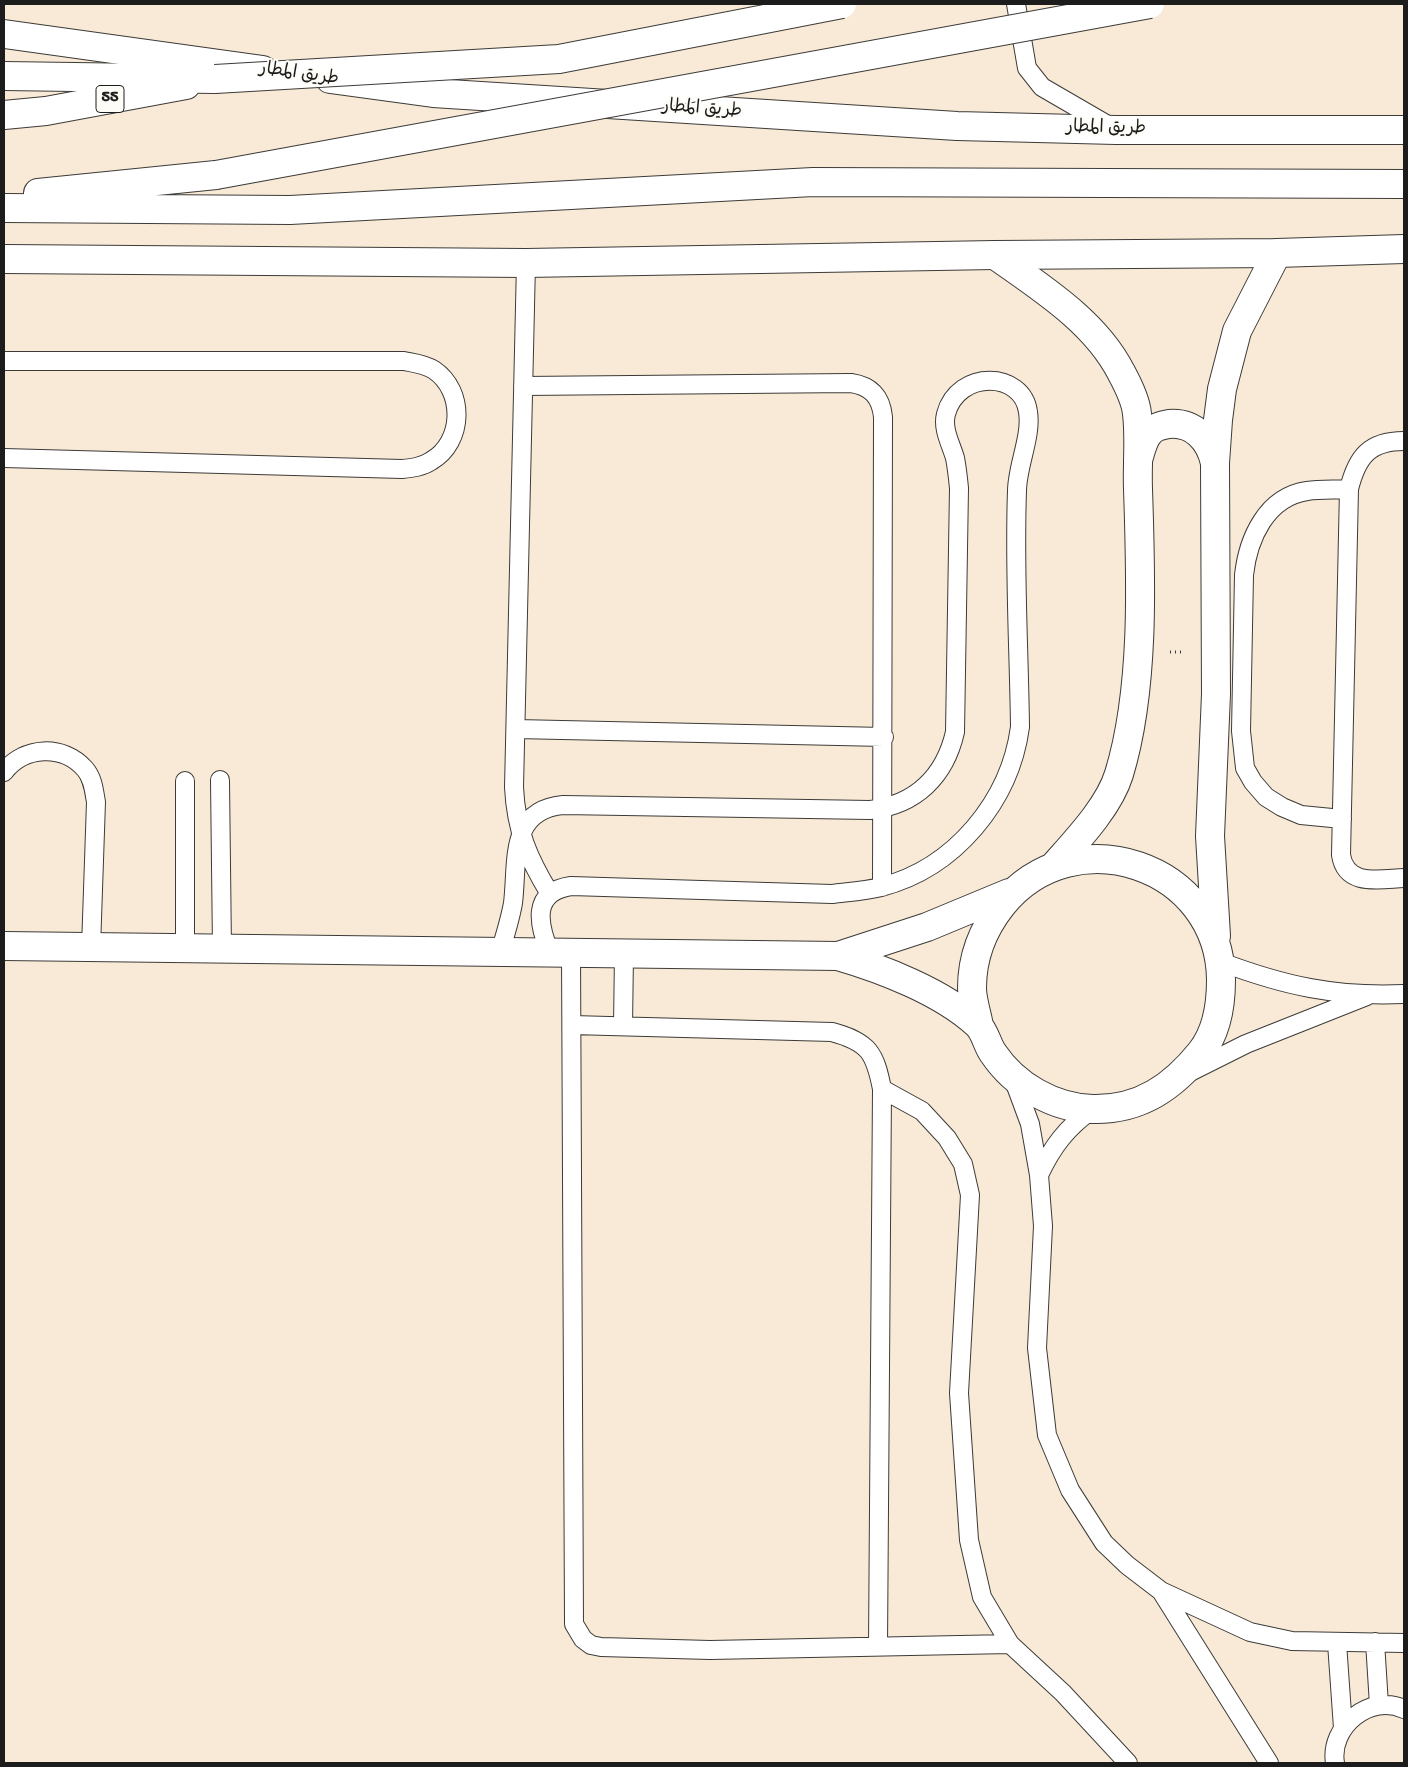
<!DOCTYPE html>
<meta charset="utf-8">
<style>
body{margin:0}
#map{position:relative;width:1408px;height:1767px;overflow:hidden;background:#f8ead6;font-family:"Gochi Hand",sans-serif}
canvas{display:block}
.frame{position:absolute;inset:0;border:5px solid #1c1c1c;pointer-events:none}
</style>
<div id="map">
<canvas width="1408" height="1767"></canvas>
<div class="frame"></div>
</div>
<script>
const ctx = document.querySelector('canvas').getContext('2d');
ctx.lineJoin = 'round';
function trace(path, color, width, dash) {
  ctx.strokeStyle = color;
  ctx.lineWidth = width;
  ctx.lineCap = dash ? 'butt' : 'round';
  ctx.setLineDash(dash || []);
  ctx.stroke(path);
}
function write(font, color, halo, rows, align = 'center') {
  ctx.font = font + ' "Gochi Hand","Playpen Sans Arabic",sans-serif';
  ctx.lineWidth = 4;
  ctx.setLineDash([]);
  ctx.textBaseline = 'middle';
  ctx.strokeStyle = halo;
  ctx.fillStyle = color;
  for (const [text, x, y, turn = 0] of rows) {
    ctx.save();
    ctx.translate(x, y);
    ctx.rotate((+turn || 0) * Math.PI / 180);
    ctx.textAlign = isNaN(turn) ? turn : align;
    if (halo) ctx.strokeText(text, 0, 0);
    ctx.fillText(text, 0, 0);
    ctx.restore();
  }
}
const path = new Path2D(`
 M1170,652H1184`);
const service = new Path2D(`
 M1016,4L1027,68L1042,87L1111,127
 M526,263L514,787C516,830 528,858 550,894
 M4,361H404C414,363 425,364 434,370C465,391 464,442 431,461C422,467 412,468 402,469L4,458
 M523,386L851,383C871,386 881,397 883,417L882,887
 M1404,441C1369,441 1357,457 1349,489L1341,855C1346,887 1379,879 1404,878
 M516,729L884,737
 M4,772C24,746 63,744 85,769C93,778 94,791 96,802L91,948
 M220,780L222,949
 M1342,819L1301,815L1282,807L1266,797L1253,782L1245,768L1241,731L1244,575C1248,539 1266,497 1307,491C1321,489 1336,490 1349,489
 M185,948V781
 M500,952C505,936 510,920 513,903C518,863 508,810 563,805L870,810C916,805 945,776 955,732L959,488C958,478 957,468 955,458C951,444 942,429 946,414C958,369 1023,371 1028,412C1032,436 1017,466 1017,491C1014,569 1019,648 1020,727C1010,801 955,868 881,887C865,891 848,892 832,894L571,886C531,892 538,924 550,953
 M571,953L574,1624L583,1639L591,1645L601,1647L710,1650L1010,1644
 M1221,962C1285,986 1335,997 1404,994
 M572,1025L832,1032C869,1042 875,1053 882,1089L878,1646
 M623,1026L624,954
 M1190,1072L1246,1044L1367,996
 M1013,1078L1030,1124L1039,1175L1043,1226L1037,1348L1047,1435L1070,1490L1104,1543L1127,1565L1161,1591L1250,1632L1292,1641L1404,1643
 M882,1089L922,1111L947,1138L963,1164L970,1195L959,1393L969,1540L982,1597L1010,1644L1063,1693L1128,1763
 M1039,1175C1052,1147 1067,1127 1093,1109
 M1161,1591L1269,1763
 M1375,1642L1379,1705
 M1337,1643L1343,1728
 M1335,1763C1329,1727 1370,1693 1404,1709`);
const tertiary = new Path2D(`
 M995,255C1040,287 1095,321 1121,372C1127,383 1136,401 1137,414C1140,438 1137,465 1138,489C1141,578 1145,689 1119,774C1109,807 1076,841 1054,866
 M1138,460C1141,451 1143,438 1151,431C1155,427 1163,425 1169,424C1194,422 1210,440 1215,463
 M1216,936L1210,836L1216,694L1215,463L1218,420L1222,389L1237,331L1277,253
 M4,946L838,956C883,969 942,992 977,1024C985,1031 987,1045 993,1053C1015,1086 1054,1108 1093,1109C1140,1110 1173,1087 1201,1052C1217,1032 1221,1005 1221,980C1220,865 1074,816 1002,905C983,929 972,958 972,988C972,1000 977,1014 979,1026
 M838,956L927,927L1009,893`);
const secondary = new Path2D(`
 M4,34L263,70
 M330,79L433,93L957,126L1116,130H1404
 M4,259L526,263L995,255L1277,253L1404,249`);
const trunk = new Path2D(`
 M4,115L46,111L186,85
 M38,193L216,175
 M4,208L290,210L813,182L1404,184`);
const motorway = new Path2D(`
 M4,76L215,79`);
const trunkBridge = new Path2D(`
 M215,79L559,59L842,4
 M216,175L1150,4`);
const shields = [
 [110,99,28]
];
const shieldNames = [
 ["55",110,99]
];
const streetNames = [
 ["طريق المطار",299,75,8],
 ["طريق المطار",702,110,4],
 ["طريق المطار",1106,129,1]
];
trace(service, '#3d3b38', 20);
trace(tertiary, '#3d3b38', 30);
trace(secondary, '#3d3b38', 30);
trace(trunk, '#3d3b38', 30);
trace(motorway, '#3d3b38', 30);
trace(path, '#3d3b38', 3, [1, 4]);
trace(service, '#fff', 18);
trace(tertiary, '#fff', 28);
trace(secondary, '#fff', 28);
trace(trunk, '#fff', 28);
trace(motorway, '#fff', 28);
trace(trunkBridge, '#3d3b38', 30, []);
trace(trunkBridge, '#fff', 28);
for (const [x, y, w] of shields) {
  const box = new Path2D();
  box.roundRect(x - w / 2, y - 13.5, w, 27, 4);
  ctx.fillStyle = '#fdfcf7';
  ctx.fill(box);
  trace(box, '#1c1c1c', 1);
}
write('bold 16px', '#1c1c1c', null, shieldNames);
write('18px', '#1c1c1c', '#fdfcf7', streetNames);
</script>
